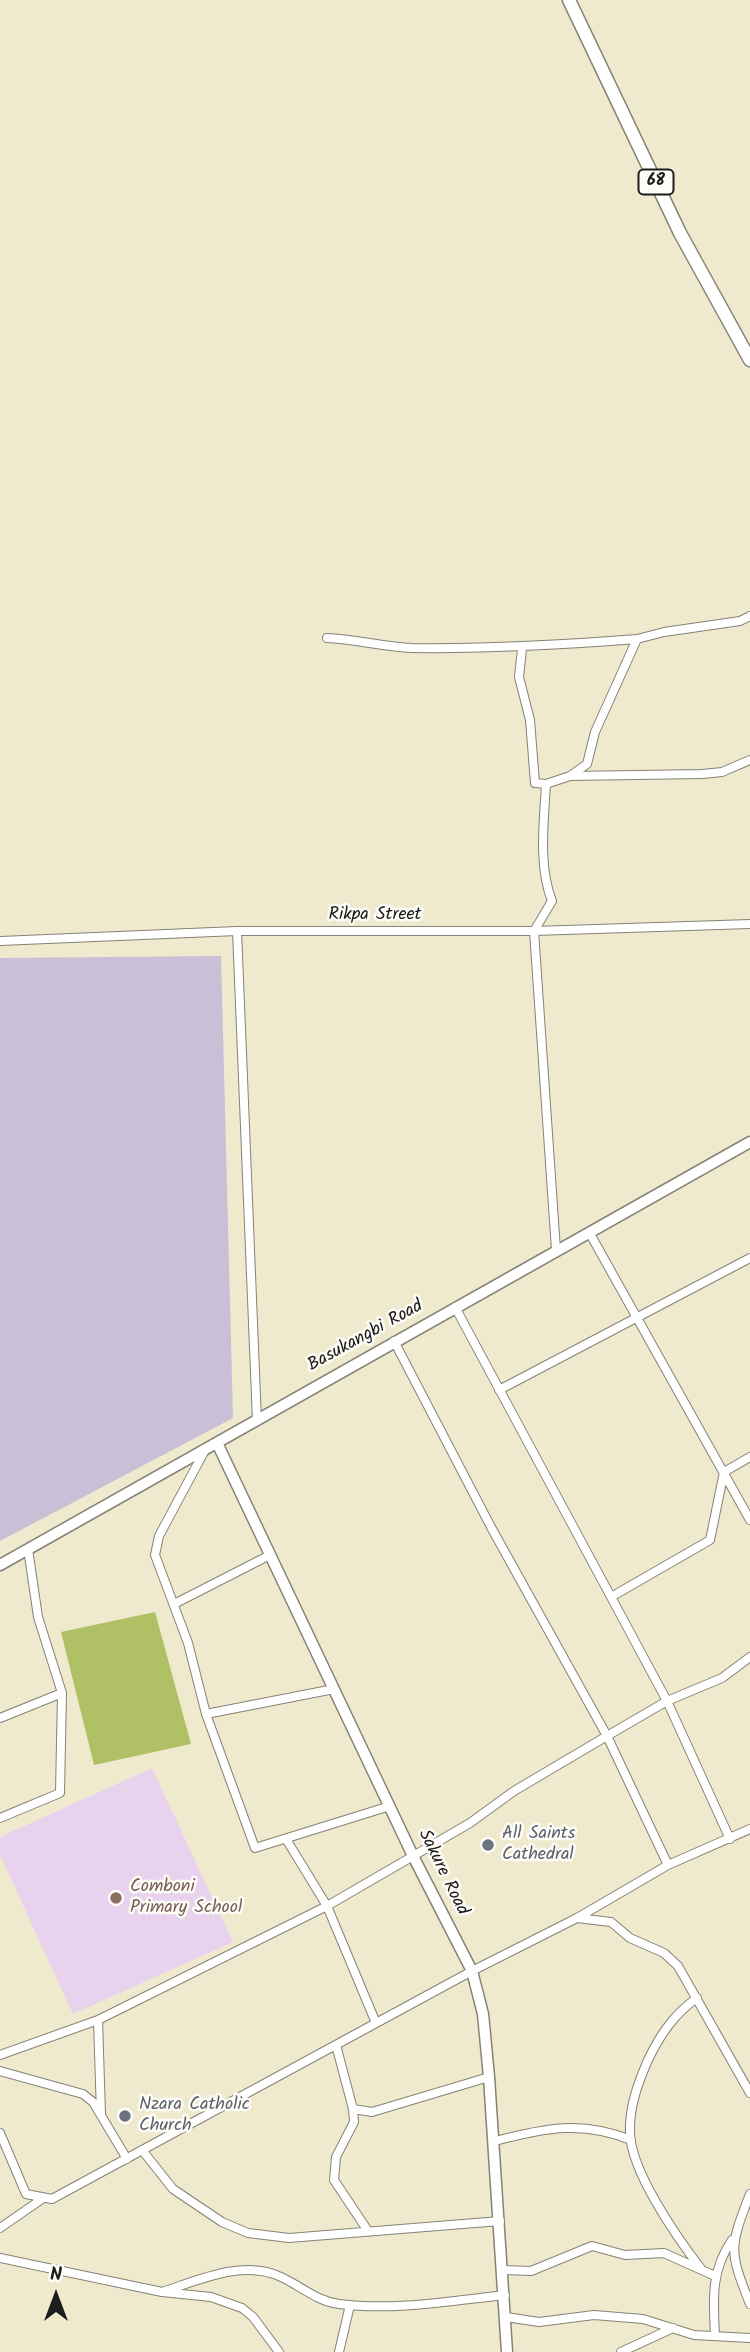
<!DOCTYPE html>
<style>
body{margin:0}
#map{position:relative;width:750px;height:2352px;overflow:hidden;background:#efe9ce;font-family:Kalam,sans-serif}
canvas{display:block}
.north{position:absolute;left:21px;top:2261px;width:70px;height:70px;-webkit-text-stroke:5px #fdfcf7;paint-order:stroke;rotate:0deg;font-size:19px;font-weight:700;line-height:28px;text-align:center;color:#1c1c1c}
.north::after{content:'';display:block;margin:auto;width:24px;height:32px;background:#1c1c1c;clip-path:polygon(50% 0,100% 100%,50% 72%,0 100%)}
</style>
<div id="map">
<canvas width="750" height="2352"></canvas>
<div class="north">N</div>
</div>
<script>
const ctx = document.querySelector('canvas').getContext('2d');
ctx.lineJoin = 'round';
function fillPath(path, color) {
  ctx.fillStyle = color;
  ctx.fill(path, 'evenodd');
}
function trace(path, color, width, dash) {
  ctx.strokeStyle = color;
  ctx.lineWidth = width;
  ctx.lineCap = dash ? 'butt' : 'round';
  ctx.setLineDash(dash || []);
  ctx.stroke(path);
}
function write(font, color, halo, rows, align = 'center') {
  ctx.font = font + ' Kalam,sans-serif';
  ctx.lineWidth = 5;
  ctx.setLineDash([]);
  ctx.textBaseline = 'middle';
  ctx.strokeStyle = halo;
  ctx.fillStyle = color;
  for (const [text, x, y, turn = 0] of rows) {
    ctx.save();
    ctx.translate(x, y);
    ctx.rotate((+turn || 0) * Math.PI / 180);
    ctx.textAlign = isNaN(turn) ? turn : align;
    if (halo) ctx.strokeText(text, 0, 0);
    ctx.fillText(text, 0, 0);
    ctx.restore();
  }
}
const built = new Path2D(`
 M152,1768L233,1942L73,2014L0,1855V1837Z`);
const industrial = new Path2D(`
 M221,956L233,1418L0,1541V958Z`);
const green = new Path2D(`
 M155,1612L191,1744L94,1765L61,1632Z`);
const street = new Path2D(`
 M327,638C355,639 384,647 412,648C487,649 561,645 637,639
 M522,649L519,677L530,720L535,783L546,784
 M570,776L702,774L722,772L750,760
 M237,931L257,1421
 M0,941L237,931H534L750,924
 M589,1232L750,1520
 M556,1250L534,931L552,901C538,866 544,821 546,784L570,776L587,764L595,732L637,639L664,632L740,621L750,616
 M455,1307L667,1701L730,1839
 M394,1341L492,1529L607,1736L668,1865
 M499,1390L750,1258
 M204,1452L159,1536L155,1555L188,1643L206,1714L255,1848L390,1806
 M611,1597L710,1540L724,1472L750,1457
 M174,1604L270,1555
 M206,1714L334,1689
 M0,1718L62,1693
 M0,1818L60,1793L62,1693L38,1617L28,1549
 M286,1839L327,1906L376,2023
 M577,1918L611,1922L630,1938L664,1953L678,1966L750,2093
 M697,1998C674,2014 660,2035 648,2060C638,2083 629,2107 630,2133C631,2172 678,2239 702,2270
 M98,2020L101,2114
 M336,2045L353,2109L354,2122L336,2157L334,2180L368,2231
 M0,2055L98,2020L327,1906L470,1823L514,1791L607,1736L667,1701L722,1678L750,1657
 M0,2071L83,2094L93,2102L127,2159
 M353,2109L372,2112L489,2077
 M0,2133L26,2194L52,2199L472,1971L577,1918L668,1865L750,1829
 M495,2141C545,2128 582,2120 631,2140
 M142,2150L173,2189L222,2222L248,2233L289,2238L500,2221
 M750,2194C729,2248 729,2251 750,2304
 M0,2228L42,2199
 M0,2258L162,2292L211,2297L242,2308L253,2317L279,2352
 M503,2270L531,2271L592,2246L625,2255L664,2253L715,2276
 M162,2292C199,2280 243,2259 281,2277C301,2286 316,2301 339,2304C394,2311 450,2301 505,2295
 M506,2317L539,2322L594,2315L643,2319L694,2335L750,2338
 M715,2335C713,2299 711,2270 732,2240
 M339,2352L350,2305
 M621,2352L673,2328`);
const secondary = new Path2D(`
 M218,1445L413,1856L472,1971L483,2014L489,2077L507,2352
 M0,1565L750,1142`);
const primary = new Path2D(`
 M569,0L680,233L750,360`);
const markers = [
 [488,1845,7,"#6b7280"],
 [116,1898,7,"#8d6e63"],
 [125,2116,7,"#6b7280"]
];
const shields = [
 [656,182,35]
];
const shieldNames = [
 ["68",656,182]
];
const streetNames = [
 ["Rikpa Street",375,916],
 ["Basukangbi Road",366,1337,-29],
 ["Sakure Road",442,1873,64]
];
const worshipNames = [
 ["All Saints",502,1835],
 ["Cathedral",502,1856],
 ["Nzara Catholic",139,2106],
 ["Church",139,2127]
];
const educationNames = [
 ["Comboni",130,1888],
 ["Primary School",130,1909]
];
fillPath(built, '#e9d2ed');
fillPath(industrial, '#c9bfd7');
fillPath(green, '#b0c064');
trace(street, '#868275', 10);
trace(secondary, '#868275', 13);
trace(primary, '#868275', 15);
trace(street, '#fff', 8);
trace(secondary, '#fff', 10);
trace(primary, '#fff', 12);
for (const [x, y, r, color] of markers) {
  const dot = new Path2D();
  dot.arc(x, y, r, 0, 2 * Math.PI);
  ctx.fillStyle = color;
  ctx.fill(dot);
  trace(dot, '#fdfcf7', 2.5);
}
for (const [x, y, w] of shields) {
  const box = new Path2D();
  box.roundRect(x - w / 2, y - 12.5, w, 25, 5);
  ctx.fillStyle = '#fdfcf7';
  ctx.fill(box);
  trace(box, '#1c1c1c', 2);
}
write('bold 16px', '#1c1c1c', null, shieldNames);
write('18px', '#1c1c1c', '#fdfcf7', streetNames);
write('18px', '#5b616d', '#fdfcf7', worshipNames, 'left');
write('18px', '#785e54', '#fdfcf7', educationNames, 'left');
</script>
